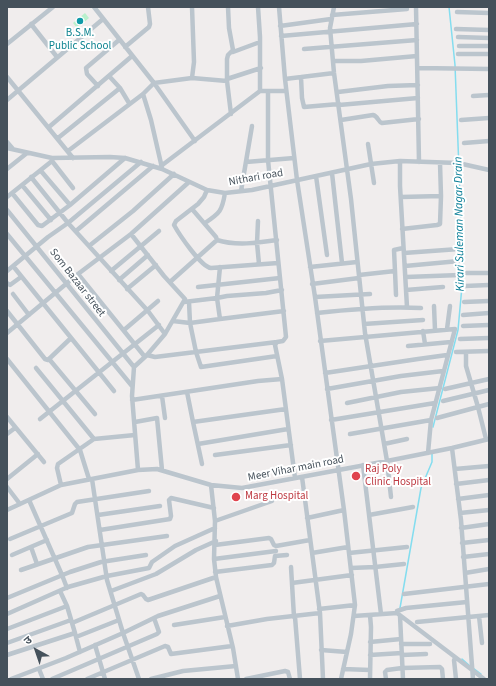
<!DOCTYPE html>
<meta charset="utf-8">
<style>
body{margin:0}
#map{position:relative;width:496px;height:686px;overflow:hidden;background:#f0eded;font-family:"Source Sans 3","Noto Sans Devanagari",sans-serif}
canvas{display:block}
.frame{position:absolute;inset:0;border:8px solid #45515b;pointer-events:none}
.north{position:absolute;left:16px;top:630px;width:40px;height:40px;-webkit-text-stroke:3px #fff;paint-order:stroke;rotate:320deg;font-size:11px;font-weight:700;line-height:16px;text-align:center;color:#45515b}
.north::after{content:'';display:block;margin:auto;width:14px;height:18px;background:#45515b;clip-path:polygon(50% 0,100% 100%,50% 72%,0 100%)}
</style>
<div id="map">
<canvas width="496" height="686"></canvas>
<div class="frame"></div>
<div class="north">उ</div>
</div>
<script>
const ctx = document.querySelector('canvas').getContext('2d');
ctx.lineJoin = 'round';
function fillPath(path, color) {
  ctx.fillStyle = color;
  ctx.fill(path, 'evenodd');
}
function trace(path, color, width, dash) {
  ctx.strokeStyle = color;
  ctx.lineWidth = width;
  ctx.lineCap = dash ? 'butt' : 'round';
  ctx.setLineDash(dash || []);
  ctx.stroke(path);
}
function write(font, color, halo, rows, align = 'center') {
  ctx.font = font + ' "Source Sans 3",sans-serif';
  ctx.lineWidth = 4;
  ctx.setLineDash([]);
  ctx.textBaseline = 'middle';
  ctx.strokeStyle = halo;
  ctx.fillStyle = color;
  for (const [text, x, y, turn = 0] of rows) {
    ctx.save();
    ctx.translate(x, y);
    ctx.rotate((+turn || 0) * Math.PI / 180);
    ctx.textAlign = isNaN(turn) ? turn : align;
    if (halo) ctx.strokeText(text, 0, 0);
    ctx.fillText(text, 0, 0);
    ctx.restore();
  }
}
const green = new Path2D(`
 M85,13L89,18L77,28L73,23Z`);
const stream = new Path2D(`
 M433,427L458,330L463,275L455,65L449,7
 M400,608L421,488L432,462V454
 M462,659L470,666
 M473,668L481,674`);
const street = new Path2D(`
 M94,7L154,83L195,141
 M192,7L194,62L192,78
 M228,7L229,28L233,50L228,55L227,59V81L231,114
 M279,7L285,79L297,180L315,297L344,510L355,605L351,634L341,679
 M334,7L330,28L334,73L351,199L365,333L387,461L391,497
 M416,7L419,162
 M457,12L489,13
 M332,15L407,9
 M31,24L57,57
 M280,26L331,19
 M456,29L489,30
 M281,36L417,24
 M458,37L489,38
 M7,44L53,7
 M459,46H489
 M125,47L149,27L150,24L148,7
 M304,49L417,40
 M233,52L260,42
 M458,54H489
 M333,61H361L417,56
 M418,68L489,69
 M109,76L120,88L129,103
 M7,77L73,158
 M301,77L302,98L304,107L339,104
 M227,79L261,68
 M285,79L334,73
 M98,86L87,74L86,68L119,40
 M260,91H286
 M338,92L388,86L418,85
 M143,94L151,120L162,168
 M473,96L489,95
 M7,100L103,19
 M339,105L418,98
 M341,120L373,115C378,116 378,122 382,123L419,119
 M461,120L489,118
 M49,127L132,56
 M58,138L120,88
 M7,142L13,149
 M464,143L489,141
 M368,144L374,183
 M7,148L52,158L110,157L125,158L162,169L207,190L225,193L252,190L371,164L400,161L458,163L489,170
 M68,151L143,94L154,83L192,78L227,81
 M52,161L73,188
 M400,161V186L407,307
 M246,162L294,158
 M161,166L260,91V37L258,7
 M7,169L27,153
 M41,171L70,205
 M332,173L342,263
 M316,176L327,255
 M31,177L68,223L148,311L165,334
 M22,185L51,220
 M207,190L204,197L198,204L176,221L174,225C179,234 201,267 211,268L278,263
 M241,191L252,126
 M12,193L38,225L42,226L70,205L125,158
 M7,197L52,161V158
 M401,197L441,196
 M7,210L134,367
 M258,221L257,243L259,264
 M205,223C220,213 222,211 225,193
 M402,229L437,225L440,224L441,196L440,163
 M76,231L153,166
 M7,234L132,386
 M131,234L164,276L185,299L165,334L147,355L134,367
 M217,240C236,246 257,243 277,240
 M89,246L133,211L174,174
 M404,253L459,249
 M13,266L114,391
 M405,266L459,261
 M220,267L217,298L227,296L266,293L282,290
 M310,267L357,262
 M7,271L48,237L68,223L141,162
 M111,271L159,231
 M395,271L396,295
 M466,273H489
 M78,274L145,357
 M359,275L395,271L394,250L403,248
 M406,277L460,275
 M119,280L148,255
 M170,282L217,240L216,237L192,209
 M7,283L10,285L21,277
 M312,284L359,278
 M465,286L489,285
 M198,287L280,278
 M127,289L156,265
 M406,290L443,287
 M13,294L29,315
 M315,297L370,294
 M184,302L217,298L220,319L284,311
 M189,302L190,323L220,319
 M464,302L489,301
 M434,306L435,330
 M7,311L45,359L48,360L49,359L95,414
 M317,313C352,309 386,306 421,308
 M463,315L489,313
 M173,321L190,323L196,352L201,367L277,356
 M364,324L423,320
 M463,326L489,325
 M447,329L450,306
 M124,330L158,301
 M423,331L425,344
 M7,333L78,274L131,234L189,182
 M460,339L489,338
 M320,341L455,329L431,420L428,453
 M408,346L451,342
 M456,352L489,351
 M466,352V366L478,407L486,439
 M147,355L155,357L277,342
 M7,359L80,450L89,479
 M49,359L71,338
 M134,367L132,396L138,470
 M36,368L94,439
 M325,373L418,359L447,355
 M282,379L295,478
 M327,389L401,376L443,371
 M445,389L489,379
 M187,392L193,422L286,409
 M162,396L165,418
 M132,400L258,381L282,379L275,345L277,342L283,341L286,337L268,160V92
 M443,401L489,390
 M347,403L401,392L440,388
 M7,417L44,462
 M437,418L489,404
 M40,419L159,325
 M331,420L435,403
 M135,422L157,418L162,470
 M193,422L202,464
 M7,434L15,428
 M350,434L431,420
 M198,444L288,429
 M384,444L407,439
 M452,448L461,520L473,679
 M215,455L291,445
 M363,465L381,614
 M455,469L489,466
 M302,477L320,613L323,679
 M7,479L38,454
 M92,479L107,580L123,633L139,679
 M456,484L489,480
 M61,485L57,468L58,464L94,439L135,435
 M211,485L215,521L214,559L216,577L233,648L238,679
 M7,487L20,504
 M458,499L489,495
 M29,500L62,575L67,588
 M7,510L61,485L138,470L157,469L211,485L242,488L387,461L452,448L489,439
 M460,513L489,510
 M98,515L160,506
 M369,515L413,507
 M307,518L344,510
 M215,521L272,501
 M461,528L489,524
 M100,530L170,519L171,516L169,500L171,498L214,508
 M10,539L72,513L75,504L77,502L149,491
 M462,543L489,540
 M215,545L269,538L271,539L274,545L276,546L310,540
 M31,547L37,564
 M312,553L348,547
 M349,553L407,547
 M12,555L47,540
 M463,557L489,554
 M214,559L276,551
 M291,567L294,617
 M351,568L375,567L404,564
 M21,570L88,547L167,536
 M215,572L272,565L274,563L275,556L287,555
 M465,573L489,569
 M292,583L352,575
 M60,591L67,606L75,633
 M111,591L156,574L196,550L216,541
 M404,594L489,584
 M7,598L70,572L101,562L146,555
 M319,609L355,605
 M397,611L406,608L467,602
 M7,614L68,587L107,576L149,568L152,562L175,546L215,528
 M370,615L371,627L370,679
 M354,616L397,613L484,679
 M400,616L403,679
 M479,616L482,643
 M295,617L300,679
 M417,622L489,615
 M72,623L141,594L143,595L146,599L148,600L216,577
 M174,625L225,617
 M227,626L267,619L320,613
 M7,629L67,606
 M76,637L80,652
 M370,642L401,639
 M7,643L71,620
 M401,644H430
 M95,645L105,679
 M321,650L347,652
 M7,655L75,633L76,637L119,620
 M370,655L402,653
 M402,655L426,654
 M454,660L456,679
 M39,669L43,679
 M343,669L370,670
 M11,679L66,658L123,633L158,616L220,596
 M52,679L157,634L159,632L154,618
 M87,679L165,646L168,647L171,654L232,646
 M151,679L183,671L236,666
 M246,679L285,671L288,672L290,679
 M386,679L385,672L387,670L402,668L440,667L442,669L443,679`);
const markers = [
 [80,21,4,"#0f9aa8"],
 [356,476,5,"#e0444e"],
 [236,497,5,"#e0444e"]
];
const cultureNames = [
 ["B.S.M.",80,34],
 ["Public School",80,47]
];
const streetNames = [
 ["Nithari road",256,178,-10],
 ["Som Bazaar street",77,283,52],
 ["Meer Vihar main road",296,469,-11]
];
const healthNames = [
 ["Raj Poly",365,470],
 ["Clinic Hospital",365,483],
 ["Marg Hospital",245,497]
];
const waterNames = [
 ["Kirari Suleman Nagar Drain",460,224,-91]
];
fillPath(green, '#b9f0cc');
trace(stream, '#84ddef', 1.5);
trace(street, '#bbc5cd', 4.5);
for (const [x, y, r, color] of markers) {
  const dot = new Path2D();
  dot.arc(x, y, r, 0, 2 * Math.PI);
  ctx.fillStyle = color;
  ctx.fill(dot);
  trace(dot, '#fff', 1.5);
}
write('11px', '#0d838f', '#fff', cultureNames);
write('11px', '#45515b', '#fff', streetNames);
write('11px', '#be3a42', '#fff', healthNames, 'left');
write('italic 12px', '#087d96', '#fff', waterNames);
</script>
